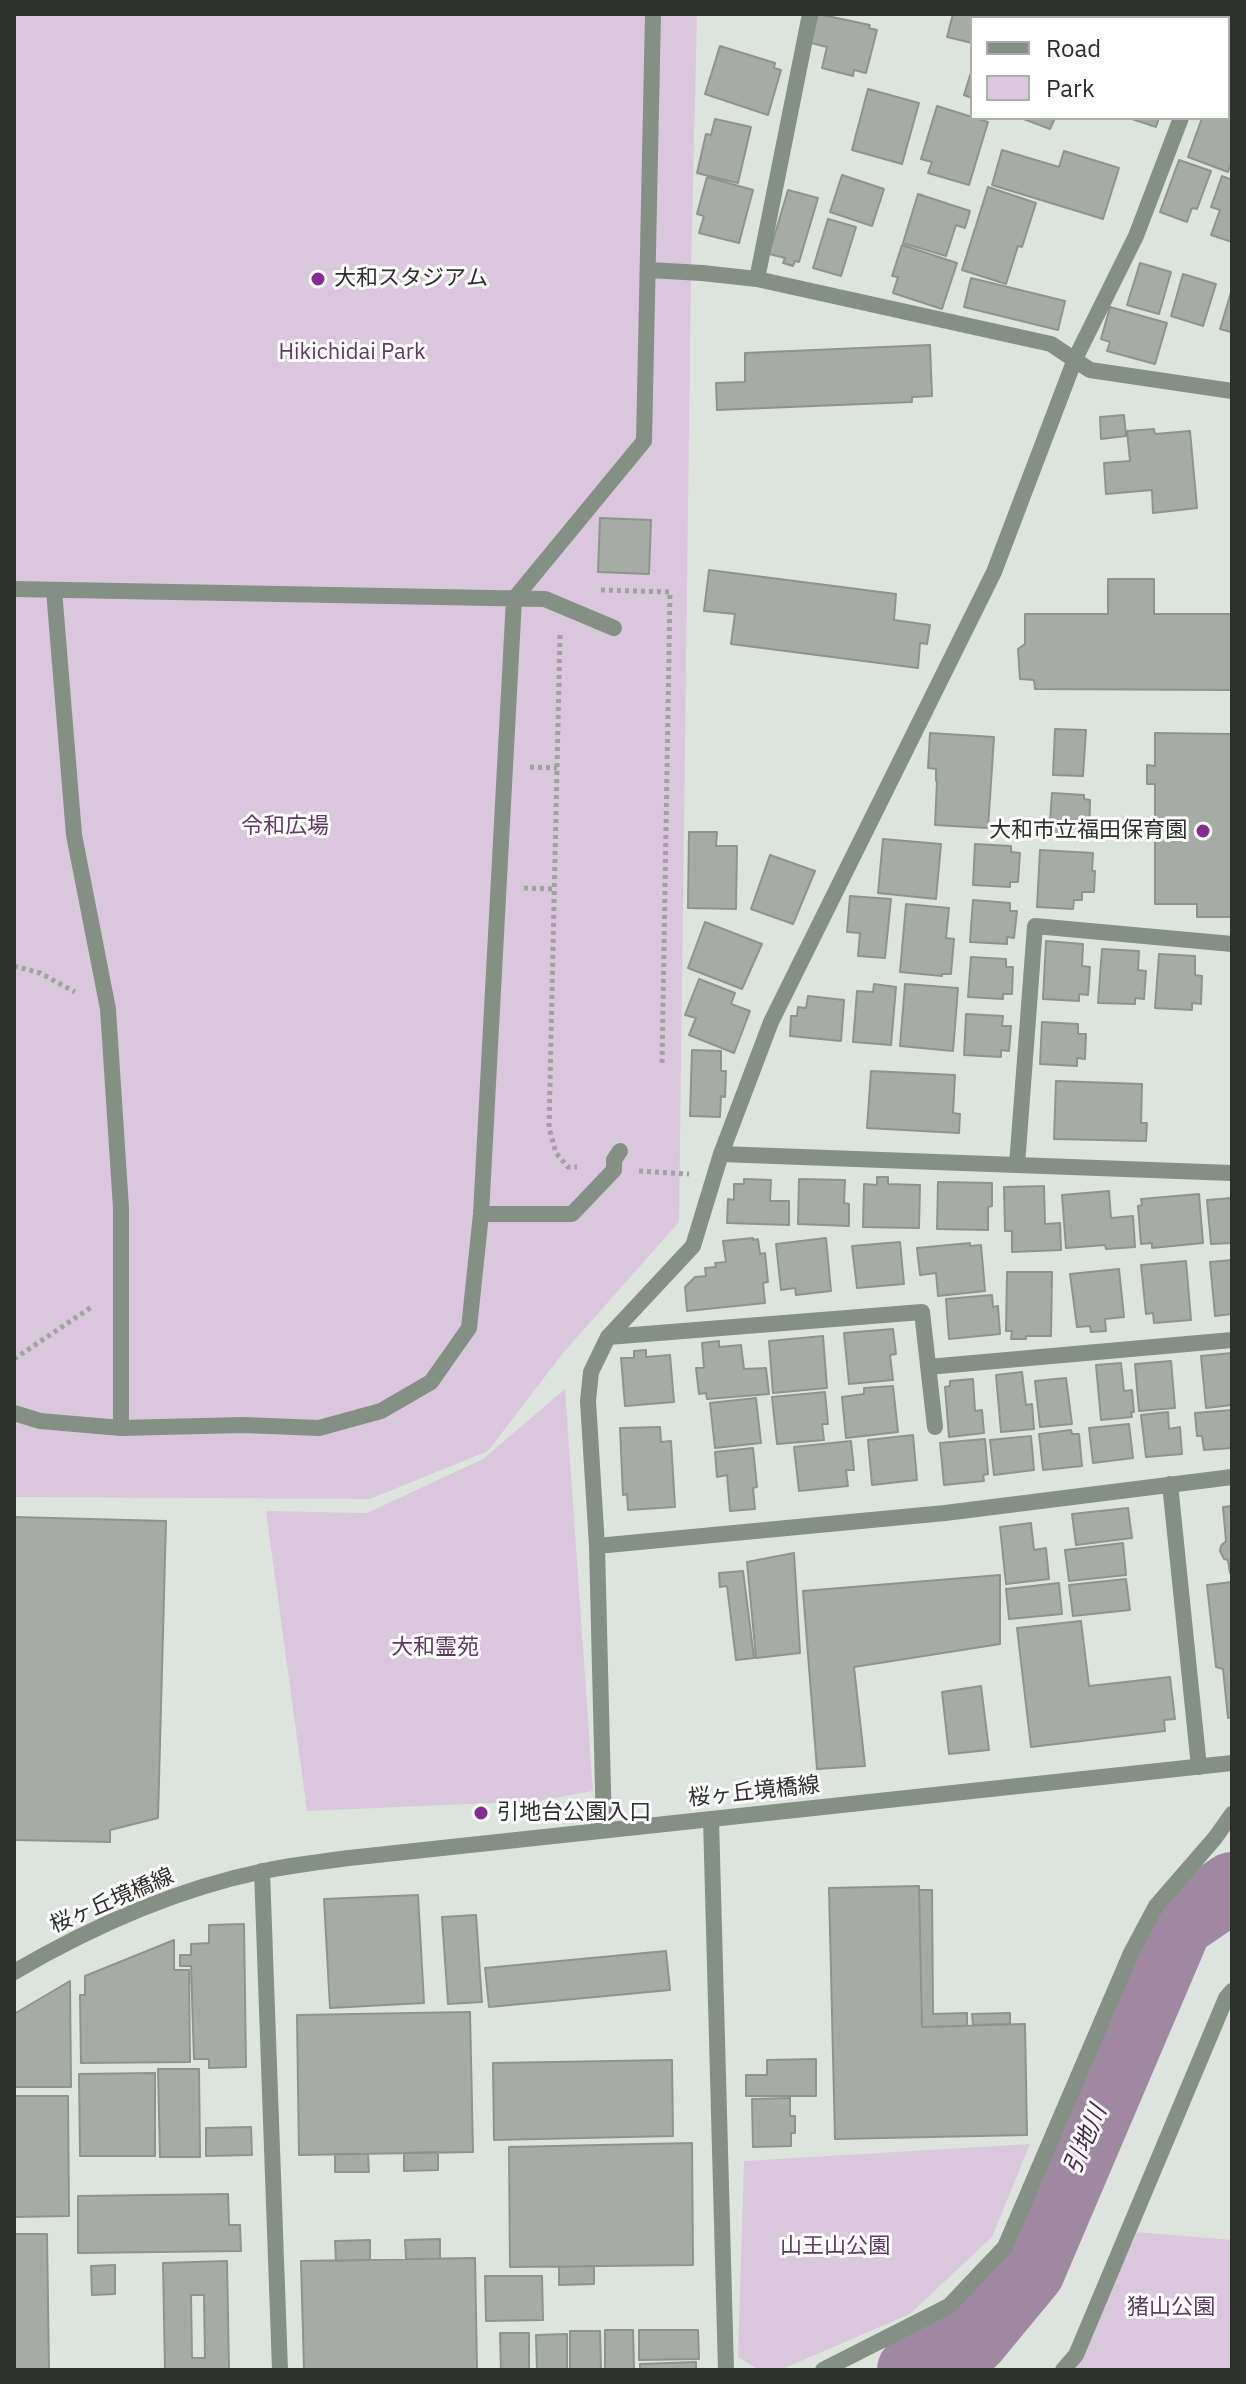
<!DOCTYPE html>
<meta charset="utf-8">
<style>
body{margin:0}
#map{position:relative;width:1246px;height:2384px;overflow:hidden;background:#dde4dd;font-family:"IBM Plex Sans",sans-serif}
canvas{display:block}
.frame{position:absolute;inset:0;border:16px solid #2d2f2c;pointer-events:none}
.legend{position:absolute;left:970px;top:16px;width:260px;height:104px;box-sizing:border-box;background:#fff;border:2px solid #abacab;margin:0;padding:10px 14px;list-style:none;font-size:24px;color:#2d2f2c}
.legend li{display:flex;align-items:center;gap:16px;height:40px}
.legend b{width:40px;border:2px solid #abacab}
</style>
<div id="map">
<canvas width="1246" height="2384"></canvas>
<div class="frame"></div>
<ul class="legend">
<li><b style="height:10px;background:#849084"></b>Road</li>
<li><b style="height:22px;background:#dbc7dd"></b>Park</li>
</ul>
</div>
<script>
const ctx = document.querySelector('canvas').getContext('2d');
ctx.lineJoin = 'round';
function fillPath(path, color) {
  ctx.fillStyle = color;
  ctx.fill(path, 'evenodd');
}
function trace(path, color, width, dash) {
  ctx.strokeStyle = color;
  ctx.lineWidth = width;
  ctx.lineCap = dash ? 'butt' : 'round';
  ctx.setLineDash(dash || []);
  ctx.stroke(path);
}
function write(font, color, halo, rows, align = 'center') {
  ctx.font = font + ' "IBM Plex Sans","Noto Sans JP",sans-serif';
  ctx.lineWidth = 6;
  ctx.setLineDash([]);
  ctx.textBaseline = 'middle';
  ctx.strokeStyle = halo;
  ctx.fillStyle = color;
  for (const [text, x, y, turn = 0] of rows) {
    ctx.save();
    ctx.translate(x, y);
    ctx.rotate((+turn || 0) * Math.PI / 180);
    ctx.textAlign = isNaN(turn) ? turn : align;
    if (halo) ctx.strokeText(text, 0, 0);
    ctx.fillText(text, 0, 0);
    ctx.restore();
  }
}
const green = new Path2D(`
 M14,14H697L691,272L679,1222L563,1353L488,1451L370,1499L14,1497Z
 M565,1389L593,1791L539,1801L307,1811L266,1511L367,1513L483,1459Z
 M1030,2144L992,2237L910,2314L780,2370H759L738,2357L744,2161Z
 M1137,2232L1232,2240V2370H1075Z`);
const river = new Path2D(`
 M912,2370L973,2340L1030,2271L1178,1924L1232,1887`);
const building = new Path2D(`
 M818,14L870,25L869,28L877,30L866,73L854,70L853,76L822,68L827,47L811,43Z
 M953,14H978L990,17L972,18V43L947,37Z
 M1001,14H1033L1032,18H1016Z
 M1052,14H1133L1132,18H1057L1051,16Z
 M1232,25V47L1228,45V31Z
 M720,46L775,63L774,68L781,70L768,115L705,94Z
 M972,69V98L964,95Z
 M1228,83L1232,85V160L1228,172L1188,157L1202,118H1228Z
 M868,89L919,103L902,164L852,150Z
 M937,106L988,122L969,185L928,173L932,162L921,159Z
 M1021,118H1055L1050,129Z
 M1129,118H1159L1156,127Z
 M715,119L751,127L738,183L697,173L706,134L711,135Z
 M1002,150L1059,167L1064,151L1119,168L1103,219L992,185Z
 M1179,160L1211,171L1197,209L1192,208L1187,222L1160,212Z
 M842,175L884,189L872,226L830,212Z
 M1222,176L1232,180V242L1211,235L1220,210L1211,207Z
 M707,177L753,190L739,243L699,233L704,216L697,214Z
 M988,187L1036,203L1022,247L1018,246L1006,284L962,270Z
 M788,190L818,198L799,262L795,261L793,266L783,263L785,258L769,254Z
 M918,194L970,211L965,228L956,225L946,256L903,243Z
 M828,219L856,227L841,276L813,268Z
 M902,245L957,263L942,309L893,293L898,277L892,276Z
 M1140,263L1171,272L1159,314L1127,305Z
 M1183,274L1216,284L1203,326L1171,316Z
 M971,278L1065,301L1058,330L964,307Z
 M1232,289V330L1231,332L1220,329Z
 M1110,307L1167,323L1155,364L1107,351L1110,342L1101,339Z
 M930,345L932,396L912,397V402L717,410L716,383L745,382V353Z
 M1124,415L1126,436L1101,439L1100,417Z
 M1154,429L1155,434L1190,431L1197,508L1153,513L1152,490L1106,494L1104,463L1130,461L1127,431Z
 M600,518L651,520L649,574L598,572Z
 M709,570L896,594L894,620L930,625L927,644L920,643L918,668L731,644L735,614L704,611Z
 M1108,579H1154V614H1232V690L1035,689L1034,680L1020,679L1018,649L1025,644V614H1108Z
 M1055,729L1086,730L1083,776L1053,775Z
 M930,733L994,737L988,828L935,825L937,781H936V769L928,768Z
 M1155,733L1232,734V917H1197V904H1155V784H1147V765L1155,766Z
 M1052,793L1084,795V799L1090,800L1089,839L1049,837Z
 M689,832H717L716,846H737L736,909L688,908Z
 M883,839L941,844L936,899L878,893Z
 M975,844L1011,846V852L1020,853L1018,882H1010V887L973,885Z
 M1040,850L1093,853L1092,871H1095L1094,892H1082V900H1074L1073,909L1037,907Z
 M770,855L815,871L793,924L751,909Z
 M850,896L891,899L885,958L858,956L860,933L847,932Z
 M973,900L1010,903V911H1017L1014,938L1007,937V944L970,942Z
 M906,904L949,908L946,938L954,939L951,974H942V976L900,972Z
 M705,922L762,944L742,989L688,968Z
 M1046,941L1083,944L1082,966L1090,967L1088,995L1079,994V1001L1043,999Z
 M1102,949L1139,951L1138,970L1146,971L1144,999L1135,998V1004L1098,1003Z
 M1159,954L1195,956V975L1202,976L1201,1004L1192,1003V1010L1155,1008Z
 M971,957L1006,959V967H1013L1012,994H1003V999L968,997Z
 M699,979L735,993L731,1004L750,1011L734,1053L689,1035L696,1018L685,1015Z
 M874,984L896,987L891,1045L853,1042L857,991L873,992Z
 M905,984L958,988L953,1051L900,1046Z
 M808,996L844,1000L841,1041L790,1036L791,1016H797L798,1007L806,1008Z
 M966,1014L1003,1016L1002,1026H1011L1009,1051L1001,1050V1057L964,1055Z
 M1042,1022L1078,1024V1034H1086L1085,1059L1077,1058V1066L1040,1064Z
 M692,1050L721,1051V1071H726L725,1097L721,1096L720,1117L690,1116Z
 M871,1071L955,1075L953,1113L960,1114L959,1133L867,1128Z
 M1056,1081L1142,1084L1141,1123H1147L1146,1141L1054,1139Z
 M877,1177H888V1184L920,1185L919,1228L863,1227L864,1184L877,1185Z
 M744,1179L771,1180L770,1201H789V1225L727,1223L728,1199L734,1200V1184H744Z
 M799,1179L845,1180L844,1203L849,1204V1226L798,1224Z
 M938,1182L992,1183V1206L988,1207V1230L937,1229Z
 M1044,1186L1045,1224L1060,1223L1061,1250L1012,1252V1231H1005L1004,1187Z
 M1109,1191L1111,1218L1133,1216L1135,1247L1106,1249L1105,1245L1066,1248L1062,1195Z
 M1199,1194L1203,1243L1152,1248V1243L1141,1244L1138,1206L1142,1205L1141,1199Z
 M1232,1198V1243L1211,1244L1207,1200Z
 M753,1238V1240L758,1239L760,1254L765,1253L768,1282L763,1283L765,1303L687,1311L685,1287L695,1277L706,1276L705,1268L716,1267L715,1263L726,1262L723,1241Z
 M826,1238L831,1291L796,1295L795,1288L781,1290L776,1244Z
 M900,1242L904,1284L857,1288L852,1246Z
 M970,1243V1246L981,1245L985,1291L938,1296L936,1273L920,1275L917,1248Z
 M1232,1260V1314L1215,1316L1210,1262Z
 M1186,1261L1191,1320L1154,1323L1153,1313L1146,1314L1141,1265Z
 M1119,1269L1124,1317L1105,1319L1106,1331L1091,1332L1090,1326L1077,1327L1070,1274Z
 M1007,1272H1052L1051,1336H1026V1339H1011L1012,1331H1006Z
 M992,1295L993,1307L998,1306L1000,1334L949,1339L946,1299Z
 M893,1329L896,1354L890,1355L893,1380L849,1384L844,1333Z
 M823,1336L827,1388L773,1393L769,1341Z
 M719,1341V1347L741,1345L744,1369L766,1368L769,1394L707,1399L706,1393L699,1394L696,1368H704L702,1343Z
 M646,1350V1357L670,1355L674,1402L625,1406L621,1358H634V1351Z
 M1232,1353V1405L1206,1408L1201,1356Z
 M1171,1361L1175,1408L1139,1411L1135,1364Z
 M1121,1363L1124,1391L1132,1390L1134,1412H1131L1132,1417L1101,1420L1096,1365Z
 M1022,1372L1026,1405L1032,1404L1034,1429L1001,1432L996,1375Z
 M1066,1378L1072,1424L1040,1427L1035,1381Z
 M973,1379L975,1411L982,1410L984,1433L949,1437L945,1387L950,1386V1381Z
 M893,1386L898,1432L846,1438L842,1397L864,1394V1388Z
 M825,1392L828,1424H822L824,1440L777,1444L772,1397Z
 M756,1398L761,1443L715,1448L710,1403Z
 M1232,1410V1448L1204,1450L1202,1436H1197L1195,1413Z
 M1168,1412L1169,1429L1180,1427L1182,1454L1146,1457L1141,1415Z
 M1129,1424L1133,1458L1093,1463L1089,1428Z
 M660,1427L661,1442L671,1441L675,1507L628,1510L627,1494L623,1495L620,1428Z
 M1071,1430L1072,1434H1079L1082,1466L1043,1470L1039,1434Z
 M913,1435L917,1480L872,1485L868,1440Z
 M1031,1436L1034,1470L994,1475L990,1440Z
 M985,1439L988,1474L983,1475L984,1481L944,1485L940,1443Z
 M851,1441L854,1470H846L848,1486L799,1491L794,1447Z
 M753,1448L757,1487L753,1488L755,1509L730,1511L727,1475L717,1477L715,1452Z
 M1232,1506V1573H1230L1228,1560L1224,1559L1220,1551L1221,1546L1226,1541L1223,1507Z
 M1128,1508L1132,1538L1076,1545L1072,1514Z
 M14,1517L166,1521L158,1818L110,1830V1842L14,1840Z
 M1031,1523L1034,1550L1046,1548L1049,1579L1006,1584L1000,1527Z
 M1123,1543L1126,1575L1069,1581L1065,1550Z
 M794,1553L800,1653L756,1658L747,1562Z
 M743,1571L754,1658L736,1660L727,1586L720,1587L719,1573Z
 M1000,1575V1644L854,1667L865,1766L817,1769L803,1591Z
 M1126,1579L1130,1610L1073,1616L1069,1585Z
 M1232,1582V1717L1228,1718L1223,1669L1216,1667L1207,1585Z
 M1059,1583L1062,1614L1009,1619L1006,1589Z
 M1081,1621L1089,1686L1170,1677L1175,1719L1164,1720L1165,1731L1031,1747L1017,1628Z
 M981,1686L989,1750L949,1754L942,1692Z
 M919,1886L922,2027L1025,2024L1027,2135L835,2139L829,1888Z
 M919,1890H932L933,2014L967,2013V2026L922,2027Z
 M418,1895L424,2003L330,2008L324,1899Z
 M476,1915L482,2002L448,2004L442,1917Z
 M244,1924L246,2067L209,2068V2059H194L191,1966H180V1955H191V1944L209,1943V1925Z
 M174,1940V1970H189L190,2062L81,2063L80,1995H85V1976Z
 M666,1951L670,1990L489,2007L485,1968Z
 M70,1981L71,2087H14V2014Z
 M470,2012L473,2152L299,2155L297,2015Z
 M1010,2013V2024L973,2025L972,2014Z
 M816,2059V2096H746V2075H767V2060Z
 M672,2060L673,2136L494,2140L493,2063Z
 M158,2069H199L200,2157H160Z
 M155,2073V2156H80L79,2074Z
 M14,2096H68L69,2216L14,2217Z
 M790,2098V2116H795V2133H791V2146L753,2147L752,2099Z
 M251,2127L252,2155L206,2156V2128Z
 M692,2143L693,2265L510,2267L509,2147Z
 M438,2152V2170L404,2171V2153Z
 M335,2154H368L369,2172H335Z
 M228,2194L229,2225H240L241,2251L78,2253V2196Z
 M14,2234H47L49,2370H14Z
 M440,2239V2259H406L405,2240Z
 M370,2240V2260L336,2261L335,2241Z
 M475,2258L477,2370H304L301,2261Z
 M227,2261L229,2370H165L163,2263ZM191,2295H204L205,2358H192Z
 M115,2265V2294L92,2295L91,2266Z
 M594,2266V2284L559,2285V2267Z
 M485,2276H542L543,2320L486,2321Z
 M605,2330H633L634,2370H605Z
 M639,2330H698L699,2359L639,2360Z
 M570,2331H600L601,2370H570Z
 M500,2333H529V2370H501Z
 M567,2334V2370H537L536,2335Z
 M696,2362V2370H640V2364Z`);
const path = new Path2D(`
 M601,590L670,592L662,1065
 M560,635L549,1128L556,1153L568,1167H577
 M530,767L557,768
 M524,888L555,889
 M14,966L40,973L75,992
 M639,1171L689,1174
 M14,1359L93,1306`);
const service = new Path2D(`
 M757,279L810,14
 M1017,1165L1035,926L1232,944
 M608,1337L922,1312L935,1427
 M928,1367L1232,1340
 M1063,2370L1076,2355L1226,1998L1232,1991`);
const pedestrian = new Path2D(`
 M649,270L702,273
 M14,589L545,599L614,628
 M54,590L74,835L108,1009L121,1208V1428
 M481,1214H572L614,1170V1160L620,1151
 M14,1413L40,1421L121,1428L243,1425L319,1428L381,1411L431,1382L469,1328L481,1214L514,599L644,441L653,14`);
const minor = new Path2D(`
 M1215,18L1216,14
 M702,273L757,279L1051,344L1090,370L1232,391
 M721,1154L1232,1173
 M1170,1484L1199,1767
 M597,1546L945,1513L1232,1477
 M711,1819L726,2370
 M604,1830L597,1546L588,1401L591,1372L608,1337L693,1246L721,1154L771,1022L994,572L1075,359L1136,236L1181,118
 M262,1871L280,2370
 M823,2370L949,2306L1005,2247L1131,1953L1156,1906L1215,1838L1232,1814`);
const tertiary = new Path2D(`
 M14,1972C91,1927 176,1889 264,1871C292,1865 321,1862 349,1858L1232,1763`);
const markers = [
 [318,279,8,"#892b94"],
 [1203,831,8,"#892b94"],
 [481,1813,8,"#892b94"]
];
const poiNames = [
 ["大和スタジアム",334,279],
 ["大和市立福田保育園",1187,831,"right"],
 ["引地台公園入口",497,1813]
];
const parkNames = [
 ["Hikichidai Park",352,353],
 ["令和広場",285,827],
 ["大和霊苑",435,1648],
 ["山王山公園",835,2247],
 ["猪山公園",1171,2308]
];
const streetNames = [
 ["桜ヶ丘境橋線",754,1792,-6],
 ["桜ヶ丘境橋線",112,1901,-23]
];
const waterNames = [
 ["引地川",1086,2140,-67]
];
fillPath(green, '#dbc7dd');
trace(river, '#a087a2', 70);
fillPath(building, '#a6aca5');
trace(building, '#8d948d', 2);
trace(path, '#9ea39d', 5, [4, 4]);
trace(service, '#849084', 16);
trace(pedestrian, '#849084', 16);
trace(minor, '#849084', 16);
trace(tertiary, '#849084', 16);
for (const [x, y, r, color] of markers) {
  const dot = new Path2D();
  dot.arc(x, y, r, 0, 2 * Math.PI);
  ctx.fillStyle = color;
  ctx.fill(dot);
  trace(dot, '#fff', 3);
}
write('22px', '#2d2f2c', '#fff', poiNames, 'left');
write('22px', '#5e3a62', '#fff', parkNames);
write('22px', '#2d2f2c', '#fff', streetNames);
write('italic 24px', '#46244a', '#fff', waterNames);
</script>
